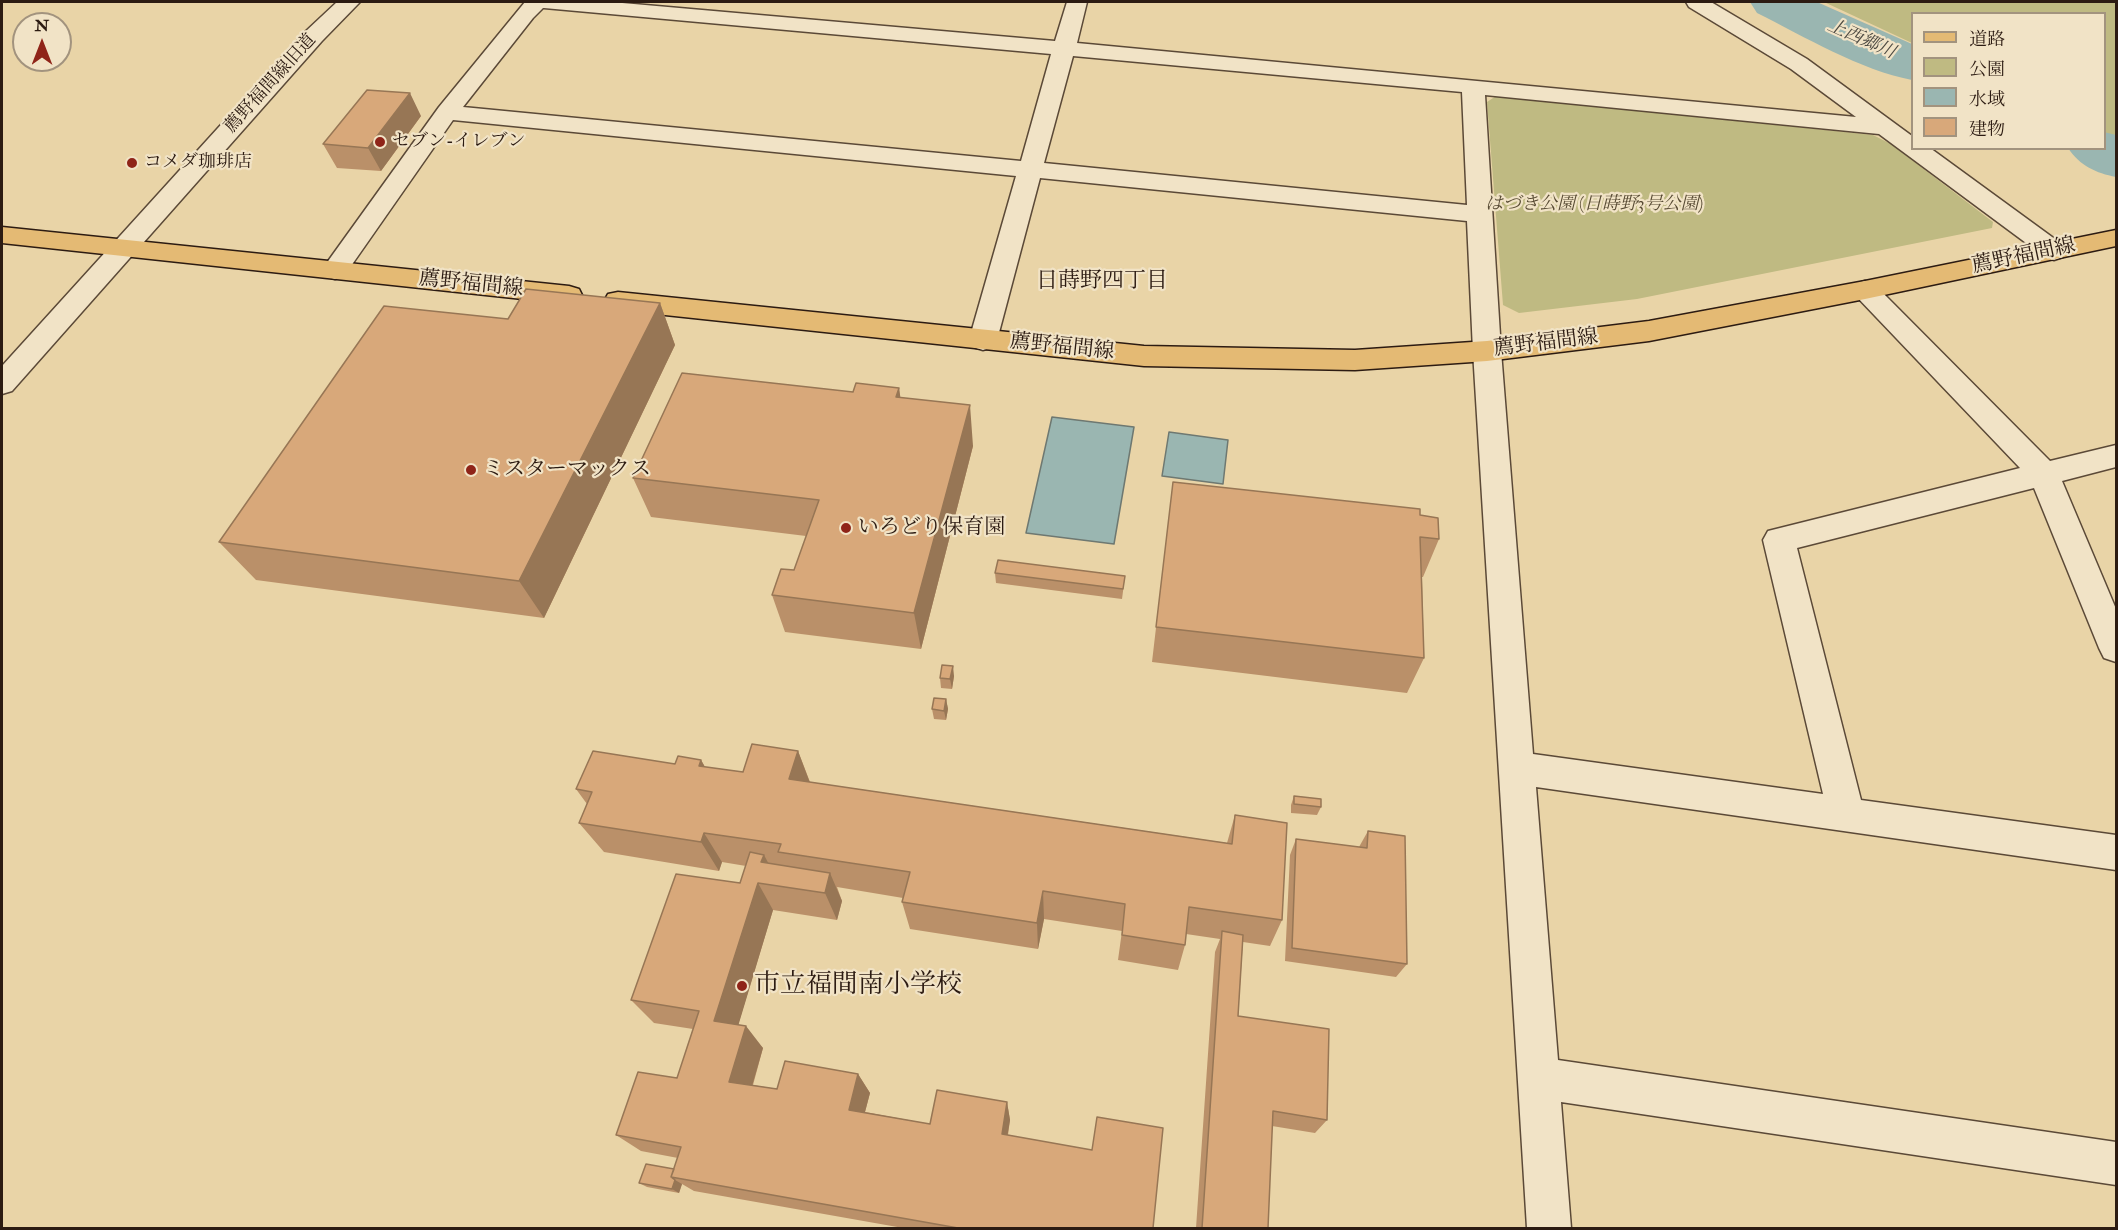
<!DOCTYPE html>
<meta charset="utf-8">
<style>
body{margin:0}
#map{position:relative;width:2118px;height:1230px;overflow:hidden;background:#e9d4a7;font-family:"IM FELL Double Pica","Noto Serif JP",serif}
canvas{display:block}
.frame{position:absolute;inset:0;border:3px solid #2c1b12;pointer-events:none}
.legend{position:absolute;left:1911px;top:12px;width:195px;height:138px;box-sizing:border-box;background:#f1e3c6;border:2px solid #a2937e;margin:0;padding:8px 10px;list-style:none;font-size:18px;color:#2c1b12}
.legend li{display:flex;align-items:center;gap:12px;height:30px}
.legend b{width:30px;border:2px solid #a2937e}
.north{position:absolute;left:12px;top:12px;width:60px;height:60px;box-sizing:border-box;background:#f1e3c6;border:2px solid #a2937e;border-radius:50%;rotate:0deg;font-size:16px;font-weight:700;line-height:24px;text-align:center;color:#2c1b12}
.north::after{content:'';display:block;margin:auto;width:21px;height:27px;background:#8f2418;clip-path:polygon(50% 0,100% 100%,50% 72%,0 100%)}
</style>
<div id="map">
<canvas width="2118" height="1230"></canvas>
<div class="frame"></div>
<ul class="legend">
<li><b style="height:8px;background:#e4ba74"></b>道路</li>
<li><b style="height:16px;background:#bfba82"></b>公園</li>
<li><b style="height:16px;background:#9ab6b1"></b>水域</li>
<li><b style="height:16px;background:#d8a87a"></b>建物</li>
</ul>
<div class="north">N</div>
</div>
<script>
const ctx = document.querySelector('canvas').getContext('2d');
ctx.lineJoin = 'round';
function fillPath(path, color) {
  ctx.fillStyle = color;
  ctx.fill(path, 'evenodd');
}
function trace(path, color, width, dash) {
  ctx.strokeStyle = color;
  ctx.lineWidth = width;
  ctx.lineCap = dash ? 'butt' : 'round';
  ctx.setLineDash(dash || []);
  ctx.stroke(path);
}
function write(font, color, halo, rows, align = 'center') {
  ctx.font = font + ' "IM FELL Double Pica","Noto Serif JP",serif';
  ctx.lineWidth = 4.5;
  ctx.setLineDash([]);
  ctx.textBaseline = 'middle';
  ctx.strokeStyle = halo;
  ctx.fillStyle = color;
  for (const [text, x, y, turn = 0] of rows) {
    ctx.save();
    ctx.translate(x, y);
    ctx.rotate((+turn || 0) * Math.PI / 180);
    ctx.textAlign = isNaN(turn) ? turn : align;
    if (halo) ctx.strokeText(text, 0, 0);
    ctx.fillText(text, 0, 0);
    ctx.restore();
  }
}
const green = new Path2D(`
 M1824,2H2116V143L2105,137L2104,14H1912V43Z
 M1496,96L1873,135L1891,144L1993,222L1992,228L1637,299L1519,313L1503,305L1487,102Z`);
const water = new Path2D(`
 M1052,417L1134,427L1114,544L1026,533Z
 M1169,432L1228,440L1223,484L1162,476Z`);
const river = new Path2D(`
 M1750,2H1817L1912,44V80C1860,70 1805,37 1757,13Z
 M2104,132L2116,135V177C2096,173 2080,166 2068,148H2104Z`);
const minor = new Path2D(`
 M337,2H360L322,41L12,391L2,394V366L306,31Z
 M525,2H611L1055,41L1067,2H1087L1077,43L1856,117L1791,69L1689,7L1686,2H1711L1807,59L1912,136V148H1930L2063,245L2067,251L2063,257L2054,260L2045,257L1879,134L1485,95L1501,351L1533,754L1823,794L1763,540L1768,531L2020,468L1856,296L1852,290L1856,284L1865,281L1874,284L2050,461L2116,445V467L2062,481L2116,609V662L2104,658L2099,648L2034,488L1797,548L1861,800L2116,835V870L1536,787L1558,1060L2116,1142V1185L1561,1102L1571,1228H1527L1473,351L1467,221L1040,178L997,340L993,347L983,350L973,347L969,340L1016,176L453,120L344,276L335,279L326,276L322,270L326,264L439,107ZM543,8H544L1051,54L1021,161L463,107L533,18ZM1073,56L1462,92L1467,205L1044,163Z`);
const major = new Path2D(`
 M2,227L569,286L579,289L582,295L579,301L569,304L2,243Z
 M2116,230V246L1865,299L1649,341L1487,361L1355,370L1144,366L618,310L608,308L604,301L608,294L618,292L1144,346L1355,350L1487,341L1649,321L1865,281Z`);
const wall = new Path2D(`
 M421,116L381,171L337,168L323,144Z
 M660,303L675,345L544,618L256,580L219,542L508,319Z
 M899,388L900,397L973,446L921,649L785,632L772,595L794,570L806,536L651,517L633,478L853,392Z
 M1173,482L1439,539L1423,577H1422L1424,658L1407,693L1152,662Z
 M995,573L1125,576L1122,599L996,583Z
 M954,676L952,689L941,688L940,678Z
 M946,699L948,709L946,720L934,719L932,709Z
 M798,751L810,782L1227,843L1235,815L1282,920L1270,946L1243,942L1238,1016L1327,1120L1315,1133L1272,1126L1268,1228H1196L1215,952L1220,939L1186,934L1185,945L1178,970L1118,960L1122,931L1044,919L1038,949L910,929L902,902L903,898L837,887L842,901L837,920L773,910L738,1025L763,1048L753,1085L777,1089L858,1074L870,1093L865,1112L930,1124L1007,1102L1010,1120L1008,1135L1153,1228H903L694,1191L682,1184L679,1193L647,1187L639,1183L674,1169L678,1158L641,1151L616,1135L677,1078L693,1029L654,1023L631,1000L740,883L746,866L722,862L719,871L604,852L579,823L587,804L576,789L675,764L701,760L705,767L743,772Z
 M1294,796L1321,807L1317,815L1291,813V805Z
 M1368,831L1407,964L1396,977L1285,961L1290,855L1296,839L1359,847Z`);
const shadedWall = new Path2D(`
 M410,93L421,116L381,171L368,148Z
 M660,303L675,345L544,618L519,581Z
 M899,388L905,428L896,397Z
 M970,405L973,446L921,649L914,613Z
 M953,666L954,676L952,689L950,679Z
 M946,699L948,709L946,720L944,711Z
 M798,751L810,783L789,779Z
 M701,760L719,792L699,766Z
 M704,833L722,862L719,871L701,842Z
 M764,855L779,883L761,862Z
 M830,873L842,901L837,920L825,893Z
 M758,883L773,910L733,1043L714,1021Z
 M1043,891L1044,919L1038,949L1037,923Z
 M746,1026L763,1048L748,1100L729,1082Z
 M858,1074L870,1093L861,1127L849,1110Z
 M1007,1102L1010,1120L1005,1150L1002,1134Z
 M675,1180L682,1184L679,1193L672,1189Z`);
const building = new Path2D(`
 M367,90L410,93L368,148L323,144Z
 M526,289L660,303L519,581L219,542L384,306L508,319Z
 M682,373L853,392L856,383L899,388L896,397L970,405L914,613L772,595L781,569L794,570L819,500L633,478Z
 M1173,482L1420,509V515L1438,518L1439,539L1420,537L1424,658L1156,627Z
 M998,560L1125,576L1123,589L995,573Z
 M942,665L953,666L950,679L940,678Z
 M934,698L946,699L944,711L932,709Z
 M752,744L798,751L789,779L1232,844L1235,815L1287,823L1282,920L1189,907L1185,945L1122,935L1125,904L1043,891L1037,923L902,902L910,872L778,852L781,844L704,833L701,842L579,823L592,792L576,789L593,751L675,764L678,756L701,760L699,766L743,772Z
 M1294,796L1321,799V807L1294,804Z
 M1368,831L1405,836L1407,964L1292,948L1296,839L1367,848Z
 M750,852L764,855L761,862L830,873L825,893L758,883L714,1021L746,1026L729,1082L777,1089L785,1061L858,1074L849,1110L930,1124L937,1090L1007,1102L1002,1134L1092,1150L1097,1117L1163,1128L1153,1228H958L671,1177L681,1147L616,1135L638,1072L677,1078L699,1011L631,1000L676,874L740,883Z
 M1222,931L1243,935L1238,1016L1329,1029L1327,1120L1273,1111L1268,1228H1202Z
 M646,1164L674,1169L671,1177L675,1180L672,1189L639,1183Z`);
const markers = [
 [380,142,6,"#8f2418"],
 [132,163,6,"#8f2418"],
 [471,470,6,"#8f2418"],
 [846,528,6,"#8f2418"],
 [742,986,6,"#8f2418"]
];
const farWaternames = [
 ["上西郷川",1861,40,24]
];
const farStreetnames = [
 ["薦野福間線旧道",271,84,-48]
];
const farPoinames = [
 ["セブン-イレブン",392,142],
 ["コメダ珈琲店",144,163]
];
const farParknames = [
 ["はづき公園 (日蒔野3号公園)",1594,205]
];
const streetNames = [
 ["薦野福間線",2024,257,-12],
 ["薦野福間線",471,285,6],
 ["薦野福間線",1546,344,-7],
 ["薦野福間線",1062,348,6]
];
const poiNames = [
 ["ミスターマックス",483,470],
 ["いろどり保育園",858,528]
];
const neighbourhoodNames = [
 ["日蒔野四丁目",1102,282]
];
const nearPoinames = [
 ["市立福間南小学校",754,986]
];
fillPath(green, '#bfba82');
fillPath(water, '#9ab6b1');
trace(water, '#6e7871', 1.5);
fillPath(river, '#9ab6b1');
trace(minor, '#5b4937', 3);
trace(major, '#2c1b12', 3);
fillPath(minor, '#f1e3c6');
fillPath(major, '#e4ba74');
fillPath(wall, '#ba9069');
fillPath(shadedWall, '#977655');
fillPath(building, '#d8a87a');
trace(building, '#977655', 1.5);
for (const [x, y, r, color] of markers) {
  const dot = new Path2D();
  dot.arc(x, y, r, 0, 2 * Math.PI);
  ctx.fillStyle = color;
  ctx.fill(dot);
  trace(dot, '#f1e3c6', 2);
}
write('italic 18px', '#4d4a42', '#f1e3c6', farWaternames);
write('18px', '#2c1b12', '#f1e3c6', farStreetnames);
write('18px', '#2c1b12', '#f1e3c6', farPoinames, 'left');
write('italic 18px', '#584b34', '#f1e3c6', farParknames);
write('21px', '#2c1b12', '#f1e3c6', streetNames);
write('21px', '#2c1b12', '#f1e3c6', poiNames, 'left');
write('22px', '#2c1b12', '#f1e3c6', neighbourhoodNames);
write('26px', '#2c1b12', '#f1e3c6', nearPoinames, 'left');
</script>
